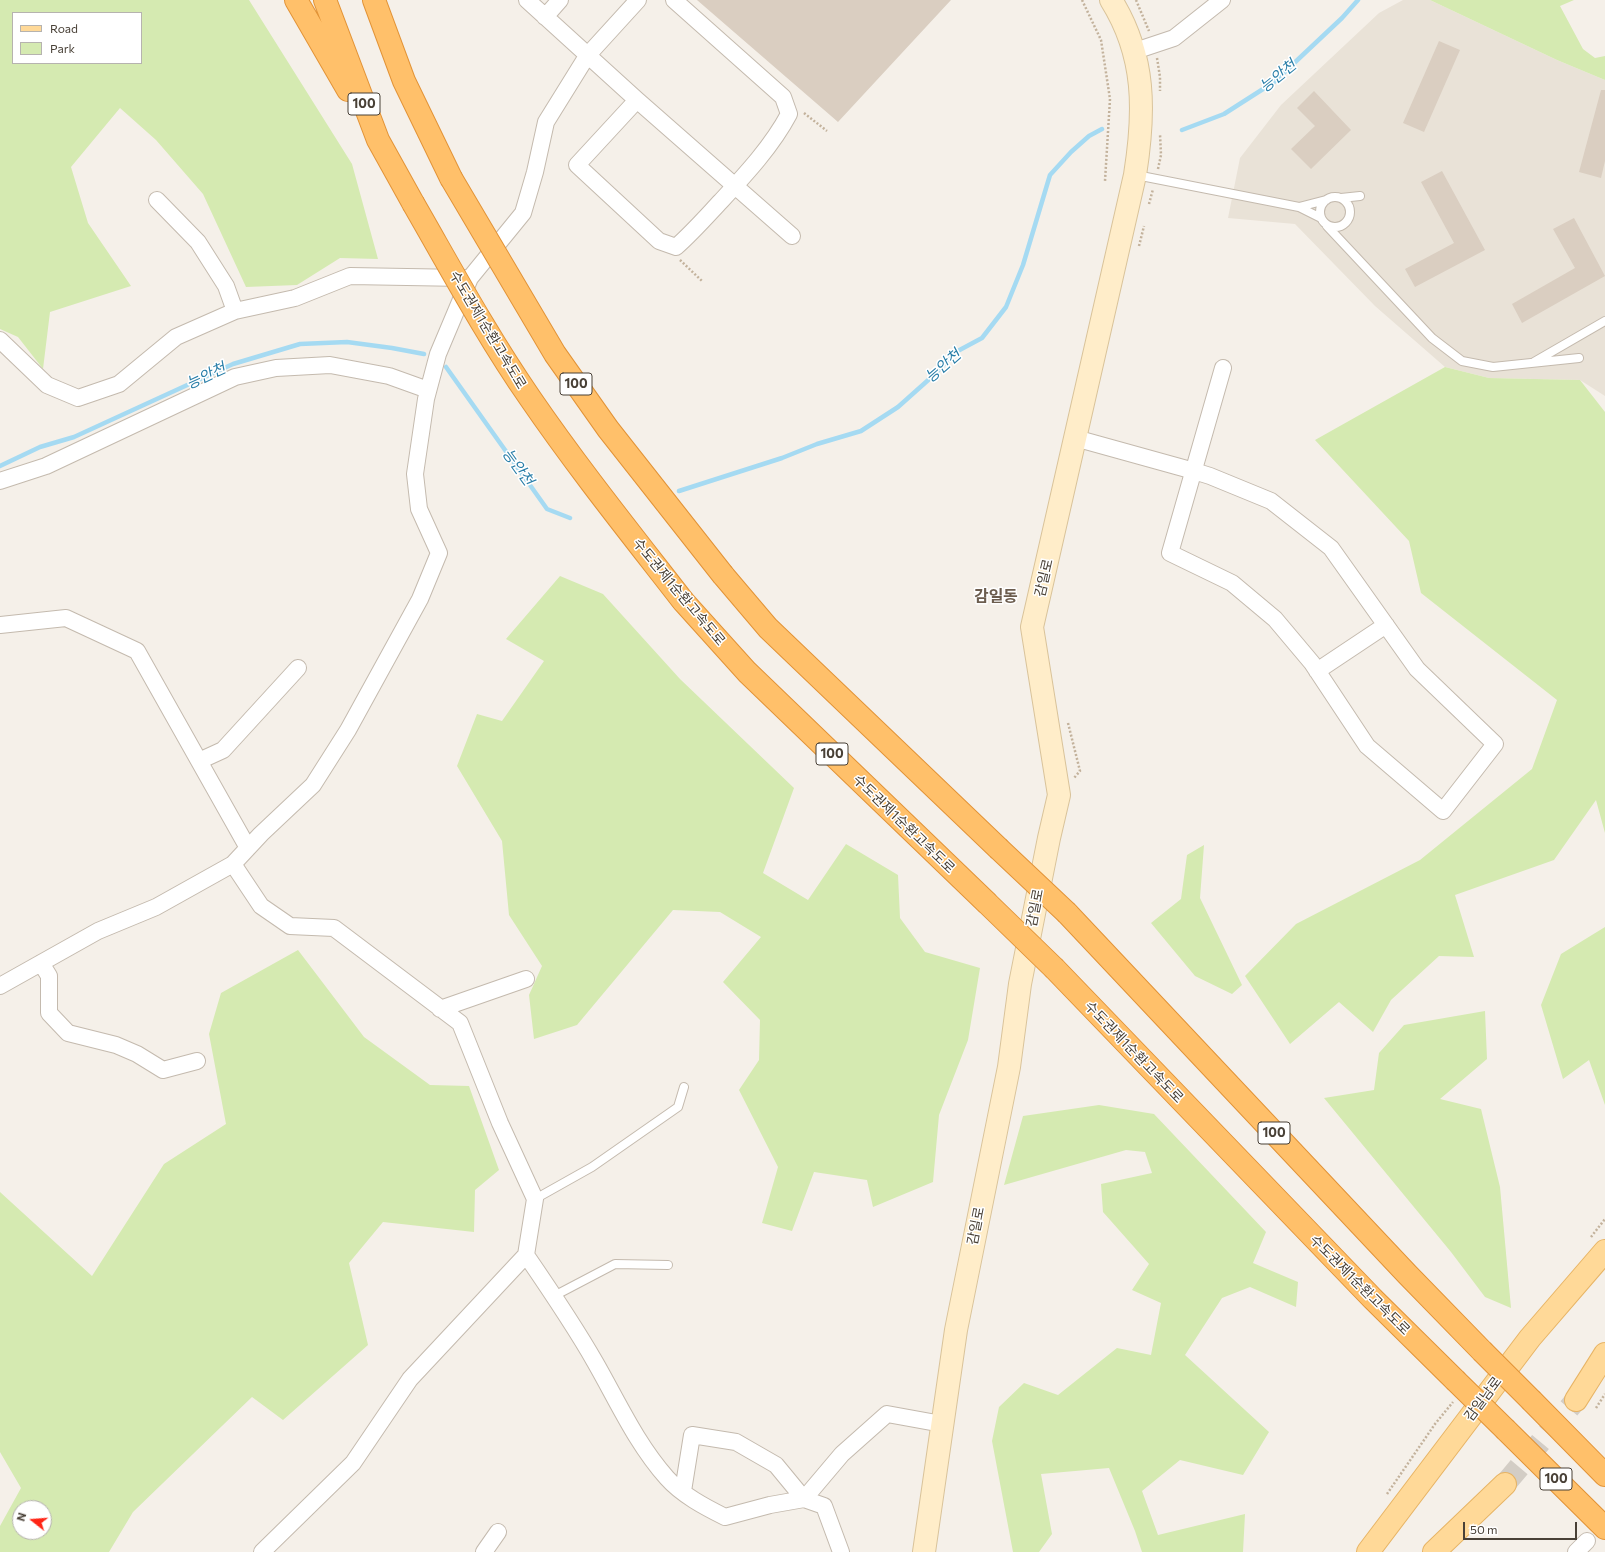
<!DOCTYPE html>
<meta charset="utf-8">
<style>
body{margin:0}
#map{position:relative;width:1605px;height:1552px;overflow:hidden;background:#f5f0e9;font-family:Commissioner,sans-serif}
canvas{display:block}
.legend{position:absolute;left:12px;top:12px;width:130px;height:52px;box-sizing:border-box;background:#fff;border:1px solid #b6b3af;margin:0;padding:5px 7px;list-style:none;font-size:12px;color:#494137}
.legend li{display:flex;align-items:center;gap:8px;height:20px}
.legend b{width:20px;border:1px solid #b6b3af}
.north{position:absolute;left:12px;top:1500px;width:40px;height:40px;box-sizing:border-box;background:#fff;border:1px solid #b6b3af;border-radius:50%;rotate:287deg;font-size:11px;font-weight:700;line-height:16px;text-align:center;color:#494137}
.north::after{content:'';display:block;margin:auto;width:14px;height:18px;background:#ff2516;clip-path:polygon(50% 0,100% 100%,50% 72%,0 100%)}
.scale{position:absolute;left:1463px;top:1522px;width:114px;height:18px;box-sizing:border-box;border:2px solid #494137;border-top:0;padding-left:5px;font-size:12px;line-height:14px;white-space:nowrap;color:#494137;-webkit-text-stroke:3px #fff;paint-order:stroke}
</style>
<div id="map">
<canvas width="1605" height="1552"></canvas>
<ul class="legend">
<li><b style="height:5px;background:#ffd998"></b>Road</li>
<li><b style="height:11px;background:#d5eab1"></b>Park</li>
</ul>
<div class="north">N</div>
<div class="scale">50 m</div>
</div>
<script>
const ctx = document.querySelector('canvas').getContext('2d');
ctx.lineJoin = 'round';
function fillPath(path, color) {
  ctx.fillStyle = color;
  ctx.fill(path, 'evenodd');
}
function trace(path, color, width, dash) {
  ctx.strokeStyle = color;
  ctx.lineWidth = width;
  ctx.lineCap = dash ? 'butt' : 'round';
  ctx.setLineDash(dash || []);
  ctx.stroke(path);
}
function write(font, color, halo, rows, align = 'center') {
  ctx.font = font + ' Commissioner,"Noto Sans KR",sans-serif';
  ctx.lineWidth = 3;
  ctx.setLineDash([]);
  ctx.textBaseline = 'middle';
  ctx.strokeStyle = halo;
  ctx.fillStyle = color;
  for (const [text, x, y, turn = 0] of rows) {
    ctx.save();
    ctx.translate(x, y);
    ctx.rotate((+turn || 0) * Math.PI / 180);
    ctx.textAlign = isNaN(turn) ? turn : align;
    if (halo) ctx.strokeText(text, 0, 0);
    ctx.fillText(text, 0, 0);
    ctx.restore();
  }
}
const residential = new Path2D(`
 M1403,0H1430L1557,60L1605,80V396L1580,380L1489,378L1445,367L1375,306L1295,224L1228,218L1240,158L1281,105L1379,13Z`);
const green = new Path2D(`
 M0,0H249L352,164L378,259L340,258L297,285L246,287L203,194L156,140L120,108L71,167L88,223L131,286L50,312L43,369L18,337L0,329ZM13,13H141V63H13Z
 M1430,0H1574L1560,6L1583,49L1595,58L1605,56V80L1557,60Z
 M1445,367L1489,378L1580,380L1605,412V833L1596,800L1554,860L1455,895L1474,957L1439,956L1391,1000L1373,1032L1339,1002L1290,1044L1245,976L1296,924L1420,860L1532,769L1557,700L1421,593L1409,541L1315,440Z
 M560,576L603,594L680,679L794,788L763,873L808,900L846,844L898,875L900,918L925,952L980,968L968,1040L939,1115L933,1182L873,1207L867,1180L814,1172L792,1231L762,1223L778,1167L739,1090L759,1060L760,1020L723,982L761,937L720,912L673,910L577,1025L534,1039L529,995L542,966L509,915L502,841L457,766L477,714L502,721L544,661L506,639Z
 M1204,845L1200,898L1242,985L1232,994L1195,976L1151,923L1181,899L1187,855Z
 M1605,927V1105L1589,1060L1563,1079L1541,1005L1561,954Z
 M298,950L364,1037L430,1085L469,1086L499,1170L475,1190L474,1232L383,1222L349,1263L368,1345L283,1420L252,1397L133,1512L109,1552H0V1526L21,1488L0,1452V1192L92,1276L164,1164L226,1124L209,1034L221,993ZM20,1508H44V1532H20Z
 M1485,1011L1487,1059L1440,1099L1481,1109L1500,1187L1511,1308L1485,1297L1451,1252L1324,1098L1374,1090L1379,1053L1404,1025Z
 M1099,1105L1154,1114L1266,1232L1253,1263L1298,1282L1296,1307L1250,1287L1222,1298L1185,1355L1269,1432L1243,1475L1180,1460L1142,1491L1158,1535L1245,1514L1243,1552H1142L1135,1531L1109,1468L1041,1474L1052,1534L1039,1552H1013L992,1441L999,1407L1024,1383L1058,1395L1117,1348L1151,1355L1161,1303L1132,1290L1149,1264L1103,1212L1101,1184L1152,1173L1145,1152L1126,1150L1004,1185L1023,1116Z`);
const stream = new Path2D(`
 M1182,130L1224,114L1274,82L1342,18L1358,0
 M446,367L547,509L570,518
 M0,466L40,447L74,437L233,364L300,344L347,342L392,348L424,354
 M679,491L782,458L817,444L861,431L898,407L935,374L954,353L982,338L1006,307L1023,265L1050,175L1071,152L1089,136L1102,129`);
const building = new Path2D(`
 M697,0H951L838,122Z
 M1439,41L1460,50L1424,132L1403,123Z
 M1601,90H1605V161L1601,178L1579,172Z
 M1314,91L1351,130L1311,169L1291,149L1315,126L1297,108Z
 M1442,171L1485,250L1415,287L1405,269L1454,243L1421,182Z
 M1574,218L1605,276L1522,323L1512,304L1575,268L1553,229Z`);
const primaryTunnel = new Path2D(`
 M1505,1484L1576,1400`);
const path = new Path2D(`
 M1082,0L1101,40L1110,99L1105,181
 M1136,0L1149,31
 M1157,58L1160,77V91
 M804,113L827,131
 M1158,169L1161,155L1160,134
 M1149,204L1153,189
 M1139,246L1144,226
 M680,260L702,281
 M1068,723L1080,771L1074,778
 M1591,1237L1605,1219
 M1596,1408L1605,1394
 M1387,1494L1435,1424L1453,1402`);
const lane = new Path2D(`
 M1136,175L1299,207L1321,218
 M1320 212a15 15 0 1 1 30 0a15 15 0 1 1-30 0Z
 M1341,198L1360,196
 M1299,207L1326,200
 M1327,226L1432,338L1462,361L1493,367L1579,358
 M1534,362L1605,321
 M535,1199L592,1167L678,1107L684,1087
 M554,1296L615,1264L668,1265`);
const street = new Path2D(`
 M527,0L637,100L792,236
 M545,17L560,0
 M1135,51L1174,38L1222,0
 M637,100L577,165L659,241L676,247C692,233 706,217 721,201C746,174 772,146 789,114L783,97L674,0
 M157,200L198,242L226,286L235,311
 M0,340L47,385L78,398L119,384L176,337L235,311L295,298L350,276L464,278
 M1075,438L1194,471L1210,476L1271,501L1331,548L1417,669L1495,744L1443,811L1367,746L1312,663L1275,619L1232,583L1170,553L1223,368
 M0,481L46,466L235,377L276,368L330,365L389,376L428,390
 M0,625L66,618L137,651L248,848
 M1317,671L1386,625
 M199,761L223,750L298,668
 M233,864L261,906L290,926L334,928L460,1023L500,1123L535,1199L526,1255L410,1379L353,1463L262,1552
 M41,963L49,976V1013L68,1033L116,1045L137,1054L163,1070L197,1061
 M0,986L98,931L156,907L233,864L261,834L313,785L348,730L420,599L439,553L419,509L415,474L426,399L438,354L470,278L523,213L535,172L546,122L587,56L638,0
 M440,1009L526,979
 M526,1255C550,1290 574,1325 595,1362C618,1402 636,1443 667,1478C682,1495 705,1507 725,1517L770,1505L804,1499L824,1506L841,1552
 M683,1491L692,1435L736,1442L776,1465L804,1499L842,1454L887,1414L942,1424
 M484,1552L498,1532
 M1576,1552L1587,1541`);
const secondary = new Path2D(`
 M924,1552L956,1330L1009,1067L1020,984L1049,838L1059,795L1032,627L1135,175C1145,112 1146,56 1111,0`);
const primary = new Path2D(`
 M1576,1400L1605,1354
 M1368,1552L1530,1338L1605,1251
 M1434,1552L1505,1484`);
const highway = new Path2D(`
 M296,0L348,90
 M325,0L378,140L413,203
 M374,0L404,81L451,178
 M723,575L768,628L998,848
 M683,601L747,672L986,902
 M1067,913L1407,1274L1482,1351
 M1055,969L1373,1299L1455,1380
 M1532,1401L1605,1475
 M1506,1430L1605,1528`);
const highwayBridge = new Path2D(`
 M451,178L555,354L608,429L723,575
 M413,203C451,269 487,336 530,398C578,468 631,534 683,601
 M998,848L1067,913
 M986,902L1055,969
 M1482,1351L1532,1401
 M1455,1380L1506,1430`);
const shields = [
 [364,104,32],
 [576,384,32],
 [832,754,32],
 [1274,1133,32],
 [1556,1479,32]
];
const shieldNames = [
 ["100",364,104],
 ["100",576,384],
 ["100",832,754],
 ["100",1274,1133],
 ["100",1556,1479]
];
const streetNames = [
 ["수도권제1순환고속도로",488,330,59],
 ["감일로",1044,578,-77],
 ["수도권제1순환고속도로",679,592,50],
 ["수도권제1순환고속도로",904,824,44],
 ["감일로",1035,908,-79],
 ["수도권제1순환고속도로",1134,1052,46],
 ["감일로",976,1226,-79],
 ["수도권제1순환고속도로",1360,1285,45],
 ["감일남로",1483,1399,-53]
];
const waterNames = [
 ["능안천",1278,76,-39],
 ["능안천",943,366,-41],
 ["능안천",206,376,-25],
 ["능안천",518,467,54]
];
const quarterNames = [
 ["감일동",996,597]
];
fillPath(residential, '#e9e2d7');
fillPath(green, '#d5eab1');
trace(stream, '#a5daf2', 4.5);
fillPath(building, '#dacec1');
trace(primaryTunnel, '#d3cdc5', 22, [22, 11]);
trace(lane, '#c4baae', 10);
trace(street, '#c4baae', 18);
trace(secondary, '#d9c39a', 24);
trace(primary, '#e7b465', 24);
trace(highway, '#e29337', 24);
trace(path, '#c3b29c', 2.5, [2, 2]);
trace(lane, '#fff', 8);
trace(street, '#fff', 16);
trace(secondary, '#ffedc9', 22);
trace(primary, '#ffd998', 22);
trace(highway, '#ffc06a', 22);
trace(highwayBridge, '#e29337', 24, []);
trace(highwayBridge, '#ffc06a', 22);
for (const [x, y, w] of shields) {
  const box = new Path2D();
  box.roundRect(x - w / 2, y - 11, w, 22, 3);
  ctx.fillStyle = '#fff';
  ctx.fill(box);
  trace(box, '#494137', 1);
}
write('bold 13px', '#494137', null, shieldNames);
write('14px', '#494137', '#fff', streetNames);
write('italic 15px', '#297ea8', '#fff', waterNames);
write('bold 16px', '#6c5d4e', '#fff', quarterNames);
</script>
